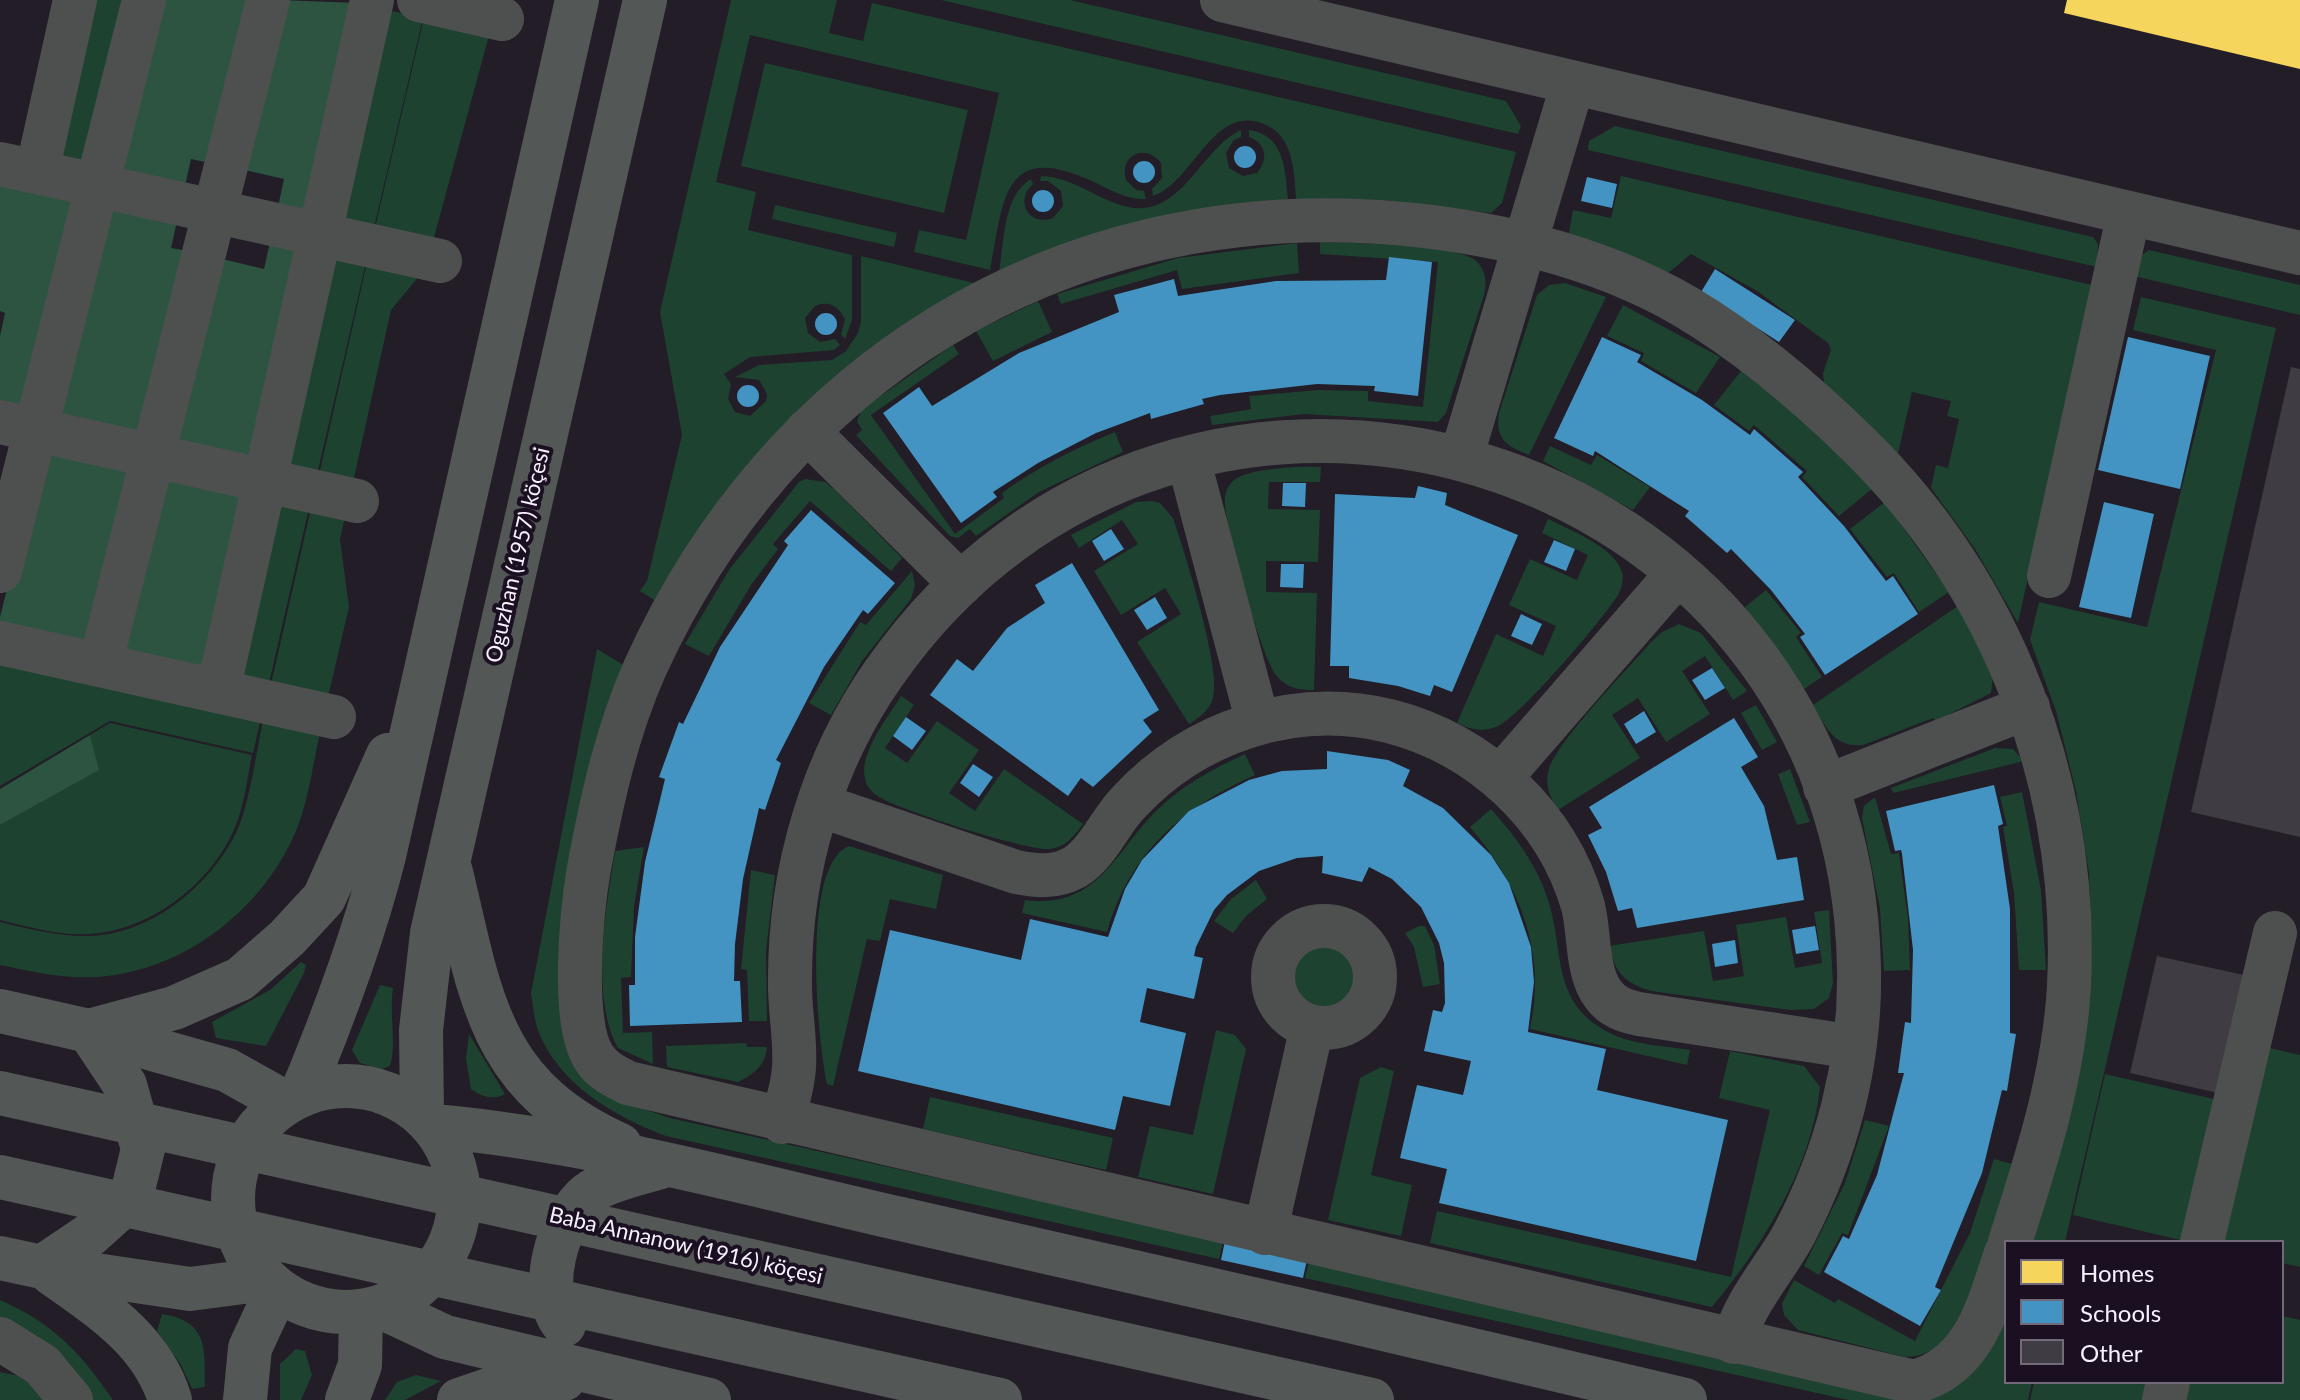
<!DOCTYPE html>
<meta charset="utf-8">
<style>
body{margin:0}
#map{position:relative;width:2300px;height:1400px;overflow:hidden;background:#221d26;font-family:Lato,sans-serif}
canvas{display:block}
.legend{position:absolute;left:2004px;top:1240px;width:280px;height:144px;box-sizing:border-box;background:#1a1021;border:2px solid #736a79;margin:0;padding:10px 14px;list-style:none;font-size:24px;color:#f8f1fd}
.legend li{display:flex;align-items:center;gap:16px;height:40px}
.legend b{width:40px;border:2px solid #736a79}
</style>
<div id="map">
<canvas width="2300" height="1400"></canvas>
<ul class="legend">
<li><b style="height:22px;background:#f6d55c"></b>Homes</li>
<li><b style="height:22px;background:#4393c3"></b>Schools</li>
<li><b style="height:22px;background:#403c44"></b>Other</li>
</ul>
</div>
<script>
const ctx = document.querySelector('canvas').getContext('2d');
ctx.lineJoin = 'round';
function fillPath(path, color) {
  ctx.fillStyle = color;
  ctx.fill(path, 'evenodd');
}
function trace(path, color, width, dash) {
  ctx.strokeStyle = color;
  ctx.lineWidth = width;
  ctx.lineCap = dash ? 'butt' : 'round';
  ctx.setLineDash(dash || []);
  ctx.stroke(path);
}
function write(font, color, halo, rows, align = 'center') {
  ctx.font = font + ' Lato,sans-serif';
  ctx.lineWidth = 8;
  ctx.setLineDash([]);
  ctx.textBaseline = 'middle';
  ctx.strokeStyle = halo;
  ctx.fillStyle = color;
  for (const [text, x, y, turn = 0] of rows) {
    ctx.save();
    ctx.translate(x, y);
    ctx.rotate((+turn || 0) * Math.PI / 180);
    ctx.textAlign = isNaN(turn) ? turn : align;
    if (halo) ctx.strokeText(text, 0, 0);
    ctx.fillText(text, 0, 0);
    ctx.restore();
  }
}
const green = new Path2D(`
 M94,0H133L91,166L59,159Z
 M731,0H837L829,33L863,41L872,3L1516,152L1502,203L1491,213L1384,200L1296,199C1294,172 1294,136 1264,124C1213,103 1193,183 1153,196L1152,189L1162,178L1161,163C1146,143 1119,154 1126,180L1136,190L1144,191L1146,199C1127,200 1111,190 1094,182C1002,139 1004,200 990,270L914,252L919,230L966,240L999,93L750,35L716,182L756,192L748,230L852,255V320L845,339L841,334L845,319C838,306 829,300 815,306L805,318L808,333L820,342L835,339L840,345L834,350L750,357L724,374L731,384L728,399L735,412L750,416L766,401L767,394L759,380L735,377L759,365L832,360L846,351L858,333L861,321V256L978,284L747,467L696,534L656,601L640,591L647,581L682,435L660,312Z
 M941,0H1070L1506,101L1521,126L1518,134Z
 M383,9L423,18L374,228L336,220Z
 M424,18L490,32L433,241L375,228Z
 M765,63L968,110L944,213L741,166Z
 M1615,126L2093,237L2098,244L2097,267L1588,150L1589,141Z
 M1241,130V137L1234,140L1226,153L1229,168L1243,176L1257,173C1269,159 1266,143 1249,137V130C1285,135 1285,170 1288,199L1215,207L1133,224L999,272C1004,243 1003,195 1031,179L1033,184C1014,201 1029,227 1053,218L1063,206L1061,191L1048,181H1040L1041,176C1074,177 1097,200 1128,207C1182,218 1200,149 1241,130Z
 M1621,176L2092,285L2018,623L1975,549L1931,488L1936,465L1948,468L1959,419L1947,416L1951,401L1912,392L1898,454L1824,383L1823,373L1831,350L1828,343L1757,291L1691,254L1667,274L1568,238L1573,210L1611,218Z
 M775,205L897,233L894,247L772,219Z
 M1320,242C1350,243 1454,244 1475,260C1486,269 1487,282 1484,295L1446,413L1438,422L1304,414L1212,425L1210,416L1251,409L1249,396L1318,390L1368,391V401L1423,407L1438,262L1320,254Z
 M1297,243L1299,273L1182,289L1177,270L1061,304L1057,294L1178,258Z
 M2149,250L2300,285V315L2134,276L2142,255Z
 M328,255L366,263L316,479L280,471Z
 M367,263L420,275L391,310L352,487L318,479Z
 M1565,283L1606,297L1529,455C1506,446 1495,439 1499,413L1537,295L1549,285Z
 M2141,297L2276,328L2065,1242H2031L2088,997L2092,954L2089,873L2076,791L2056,711L2030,640L2039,602L2147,627L2216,350L2133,330Z
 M1038,301L1052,332L993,361L976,331Z
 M1623,305L1720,357L1696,393L1641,361L1644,353L1607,336Z
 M953,345L959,354L871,415L955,534L1004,498L1002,493C1036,468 1075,448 1115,432L1123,452L1039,492L976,536L970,529L958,538L950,536L856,435L862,430L857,421L862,409Z
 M1741,371L1785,404L1873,488L1839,516L1802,477L1807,471L1754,425L1749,431L1714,405Z
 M1550,446L1591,465L1597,455L1650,487L1633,510L1543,461Z
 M1321,467L1320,482H1269L1268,509L1320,510L1318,562L1266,561V592L1317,593L1314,690C1299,690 1286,688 1276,675C1261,656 1227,532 1225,505C1224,497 1226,488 1232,482C1245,468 1301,466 1321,467Z
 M805,479L825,482L836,491L902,558L891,571L810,501L773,544L778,549L751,585L709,656L685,644L729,570L799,482Z
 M274,495L310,504L267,692L232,685Z
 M1152,501L1160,503L1173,518C1184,550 1222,670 1213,698C1209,711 1200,717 1189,724L1137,642L1181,614L1165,588L1121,615L1094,571L1138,544L1122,520L1079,548L1071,535L1136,502Z
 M1885,502L1949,592L1919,612L1894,573L1887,577L1850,529Z
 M312,504L346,512L340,539L349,607L326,706L269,693Z
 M1548,519C1569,530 1614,546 1622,572C1624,579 1622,588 1618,595C1603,619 1521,716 1498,726C1483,733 1470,729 1457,723L1496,634L1543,656L1556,626L1509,605L1530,559L1577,580L1588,555L1542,533Z
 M912,571L915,585L911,599L862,661L831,715L809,703L860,622L866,625Z
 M1766,590L1801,633L1796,637L1822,677L1804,689L1745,607Z
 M1958,606L1993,676L1991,693L1936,721L1933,718L1863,745C1834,748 1826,727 1813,705Z
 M1679,624L1701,633L1747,691L1733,700L1705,656L1682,671L1710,714L1666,742L1638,698L1612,715L1640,758L1558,810C1550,797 1544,785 1549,769C1558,740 1628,669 1651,642L1662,632Z
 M597,649L625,666L568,888L620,1101L670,1118L1223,1242L1219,1259L666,1136C615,1117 558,1084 538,1030C534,1019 533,1005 531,993Z
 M0,652L263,710L253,753L110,721L0,786Z
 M901,696L914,705L885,748L907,763L937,721L979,750L949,793L975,811L1004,769L1083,824C1074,836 1066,847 1050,849C1026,851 903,811 879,797C872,793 866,786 865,778C859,753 888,717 901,696Z
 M1756,705L1777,742L1762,750L1741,713Z
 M265,711L322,724C314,757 310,794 298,826C266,907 186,971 97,977C64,979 33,972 0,965V922C29,929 60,937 90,936C151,934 208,887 235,835C250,806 257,745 265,711Z
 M110,723L252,755C247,780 244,809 233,832C208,886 150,930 90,934C60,936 29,927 0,920V825L98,770L90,735Z
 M1995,748L2013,749L2024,761L1893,793L1891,788Z
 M1245,754L1255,775C1183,807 1129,853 1107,932L1022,913L1025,900C1097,910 1115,852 1156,811C1182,785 1213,769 1245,754Z
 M1790,769L1810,822L1797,825L1778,774Z
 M2022,792L2041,890L2046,970H2019L2014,893L2003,827L2007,826L2000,797Z
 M1875,797L1891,854L1899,853L1908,918L1910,970L1884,971L1880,909L1862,818L1864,806Z
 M1491,809C1516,837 1538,866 1549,903C1565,957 1551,1004 1612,1034C1634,1045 1666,1046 1690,1050L1687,1065L1530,1029C1547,953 1520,885 1470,827Z
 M849,846L943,875L936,909L890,899L880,941L867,939L833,1086L827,1084C818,1040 800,865 849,846Z
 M644,847L634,907L631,977L621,978L623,1033L652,1032L653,1064L618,1048C590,996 606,907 615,851Z
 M751,870L775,875L766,951L767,1021H749L747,970L741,969Z
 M1256,880L1267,899L1246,916L1233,933L1214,921L1231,899Z
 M1829,910L1833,983L1829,998L1814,1009L1790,1010L1651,991C1626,983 1615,974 1609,946L1704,931L1713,981L1744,976L1736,925L1786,917L1795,968L1822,963L1814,912Z
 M1419,926H1425L1434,945L1440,984L1423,987L1414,947L1405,933Z
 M1290 977a35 35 0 1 1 70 0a35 35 0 1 1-70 0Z
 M301,962L306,965L304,973L266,1046L216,1038L212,1022L270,990Z
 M380,985L393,988C389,1012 397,1045 390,1066L382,1069L360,1063L352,1050Z
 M1216,1030L1235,1035L1246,1049L1213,1194L1138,1177L1150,1126L1193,1135Z
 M469,1034L505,1094C494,1101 480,1096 471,1089L466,1059Z
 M746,1043L747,1047H767C766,1065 753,1075 738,1082L667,1067L666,1046Z
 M2265,1047L2300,1055V1267L2282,1263V1242H2219Z
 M1730,1051L1804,1066L1820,1087C1812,1167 1762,1247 1712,1307L1430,1243L1437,1211L1731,1277L1770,1110L1719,1098Z
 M1381,1067L1394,1071L1371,1175L1412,1185L1401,1236L1328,1220L1360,1078Z
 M2105,1074L2218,1100L2185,1241L2073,1215Z
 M930,1097L1113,1138L1106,1170L923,1129Z
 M1865,1120L1889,1126L1848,1235L1842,1233L1819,1275L1804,1266L1845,1183Z
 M1994,1159L2020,1166C2004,1209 1972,1312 1944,1341C1933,1352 1920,1356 1905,1357L1798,1330L1784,1315L1782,1304L1794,1280L1835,1303L1838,1299L1915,1341L1970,1233Z
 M1309,1261L1905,1394L2006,1307V1382H2032L2028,1400H1848L1305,1278Z
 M0,1300C53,1323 81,1353 113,1400H86L0,1323Z
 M162,1314C208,1321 205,1348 205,1387L192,1389L181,1365L157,1331Z
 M2282,1316L2300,1320V1400H2182L2186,1382H2282Z
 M296,1349L305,1351L312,1375L301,1400H280V1364Z
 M0,1372L24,1377L52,1400H0Z
 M416,1375L441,1381L405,1400H385L397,1382Z
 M2034,1382H2153L2148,1400H2030Z`);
const forest = new Path2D(`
 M155,0H256L215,164L191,159L185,186L112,170Z
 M278,0L359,3L312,215L278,207L284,179L236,168Z
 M0,181L83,200L28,415L0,409V336L5,313L0,311Z
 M103,205L177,221L171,248L193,252L145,441L49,419Z
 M270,242L304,249L256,465L166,446L214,257L264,269Z
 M43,444L139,465L92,654L0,633V617Z
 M160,470L250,490L208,679L113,658Z
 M90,735L99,770L0,825V789Z`);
const homes = new Path2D(`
 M2067,0H2300V69L2064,13Z`);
const schools = new Path2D(`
 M1234 157a11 11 0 1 1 22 0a11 11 0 1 1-22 0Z
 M1133 172a11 11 0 1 1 22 0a11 11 0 1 1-22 0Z
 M1587,177L1617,184L1612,208L1581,201Z
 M1032 201a11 11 0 1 1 22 0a11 11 0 1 1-22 0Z
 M1389,257L1432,262L1418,396L1374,391L1375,386L1317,384L1220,395L1202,399L1204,404L1151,419L1150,413L1096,433L1038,463L993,492L997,497L961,523L883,413L919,387L932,406L1019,353L1119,312L1114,295L1174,279L1178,296L1276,281L1386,280Z
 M1715,269L1795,320L1779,342L1701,292Z
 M815 324a11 11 0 1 1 22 0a11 11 0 1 1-22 0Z
 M1602,337L1641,355L1637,362L1702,400L1750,435L1754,429L1803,472L1798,477L1844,526L1886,581L1893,576L1918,614L1825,675L1800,637L1805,634L1771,590L1731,549L1727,553L1685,516L1689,511L1595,451L1593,456L1554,438Z
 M2128,337L2210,356L2180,489L2098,470Z
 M737 396a11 11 0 1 1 22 0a11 11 0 1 1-22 0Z
 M1283,483H1306L1305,507L1282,506Z
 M1418,486L1447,493L1445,505L1518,535L1452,692L1434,685L1430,696L1398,686L1349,678V666H1330L1335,494L1415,498Z
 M2104,502L2154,514L2131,618L2079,607Z
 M811,510L895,583L868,614L863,610L824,667L776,760L781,763L765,810L759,808L743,879L735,944L734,981H740L742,1022L630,1026L629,985H635V937L645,862L665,779L659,777L679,722L683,724L720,647L788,545L784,541Z
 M1111,529L1124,549L1104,561L1092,541Z
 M1554,540L1575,549L1566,571L1544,562Z
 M1072,563L1159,710L1143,720L1152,732L1093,787L1081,778L1068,796L930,695L957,659L973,671L1007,628L1045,603L1035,585Z
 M1281,564H1304L1303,588L1280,587Z
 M1155,597L1167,618L1147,630L1134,610Z
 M1521,614L1542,624L1532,645L1511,636Z
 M1712,668L1725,688L1705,700L1692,680Z
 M1644,711L1656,732L1636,744L1624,724Z
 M906,717L926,731L912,750L893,736Z
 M1734,718L1758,757L1741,767L1764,806L1777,860L1797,857L1804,900L1637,928L1632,908L1618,911L1606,872L1588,835L1602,828L1589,807Z
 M1327,751L1388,760L1410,770L1403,786L1443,808L1491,855L1509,883L1531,947L1534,982L1528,1032L1606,1049L1597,1090L1728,1120L1696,1261L1439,1203L1447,1169L1400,1158L1417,1085L1463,1095L1471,1061L1424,1051L1433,1010L1442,1012L1445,1003L1444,963L1439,943L1421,907L1392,879L1369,867L1362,882L1322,873L1323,856L1297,858L1259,871L1227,895L1214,910L1196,947L1194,956L1203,958L1194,999L1147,988L1140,1022L1186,1033L1170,1106L1123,1096L1115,1130L858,1071L890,930L1021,960L1030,919L1108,937L1125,889L1142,860L1189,811L1249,780L1282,771L1327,769Z
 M973,764L993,777L979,797L960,783Z
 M1994,785L2003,824L1998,826L2010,909V1033L2016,1034L2007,1091L2002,1090L1982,1173L1935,1287L1941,1290L1920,1326L1824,1272L1843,1236L1849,1239L1877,1175L1904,1073H1898L1905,1022L1911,1023L1913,950L1902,854L1901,850L1895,851L1886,811Z
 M1815,926L1819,950L1796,954L1792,930Z
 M1735,940L1738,963L1715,967L1712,944Z
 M1226,1236L1308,1255L1303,1278L1221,1260Z`);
const building = new Path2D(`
 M2291,367L2300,369V837L2191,812Z
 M2157,956L2244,975L2218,1093L2130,1073Z`);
const minor = new Path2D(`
 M419,0L502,19
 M1222,0L2300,253
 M0,164L440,261
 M37,172L75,0
 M0,422L357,501
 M807,431L961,584
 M1188,458L1258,723
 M1461,458L1573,83
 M0,571L144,0
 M2049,576L2129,213
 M0,643L334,717
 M100,665L268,0
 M218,691L372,0
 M1500,778L1678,573
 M1825,787L2028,707
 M819,805L1016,872C1036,876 1056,878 1075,867C1098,853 1110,821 1129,802C1195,731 1294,698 1389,721C1480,744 1557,815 1583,906C1590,933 1586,971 1603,994C1612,1007 1625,1011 1639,1014L1854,1047
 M1273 977a51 51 0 1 1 102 0a51 51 0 1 1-102 0Z
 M782,1122C787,1104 793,1086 794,1067C796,1038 789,1008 790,978C790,871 822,761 884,673C1182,246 1850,446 1859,968C1861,1061 1837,1153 1793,1236C1773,1272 1744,1302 1734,1342
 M1265,1233L1312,1027
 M2202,1242L2275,933
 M2006,1253C1988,1306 1975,1366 1914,1382L628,1083C616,1077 603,1071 595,1059C570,1026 582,909 589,868C602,799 617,731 645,668C779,372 1057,201 1380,222C1483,229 1596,254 1686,307C1750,345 1806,393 1859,445C2003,586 2079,784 2069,986C2064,1074 2037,1159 2010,1242
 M0,1339L42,1365L71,1400
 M2164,1400L2168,1382`);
const major = new Path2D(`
 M451,872C481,998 489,1086 620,1145
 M0,1011L89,1031L227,1070L286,1103
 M89,1031L174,1008L240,979L287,938L324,898L388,755
 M233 1199a113 113 0 1 1 226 0a113 113 0 1 1-226 0Z
 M0,1093L1372,1400
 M301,1095C334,1016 363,939 384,856L577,0
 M422,1115L421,1030L432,933L645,0
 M434,1126C591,1140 747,1184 901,1219C1163,1277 1424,1338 1685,1400
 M0,1177L1000,1400
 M0,1258L42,1267L190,1289L266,1279
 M42,1267L91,1234L131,1198L143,1149L125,1085L89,1031
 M51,1273C99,1307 152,1340 170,1400
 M381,1307L445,1337L709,1400
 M564,1325C536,1292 558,1218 588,1194C603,1181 645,1172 664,1166
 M245,1400L250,1348L277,1290
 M347,1400L360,1365L361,1311
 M459,1400L514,1381L564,1379`);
const streetNames = [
 ["Oguzhan (1957) köçesi",518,555,-77],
 ["Baba Annanow (1916) köçesi",686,1246,13]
];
fillPath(green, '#1d4230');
fillPath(forest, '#2c5441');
fillPath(homes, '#f6d55c');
fillPath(schools, '#4393c3');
fillPath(building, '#403c44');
trace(minor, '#4e504f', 44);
trace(major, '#535756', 44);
write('22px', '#f8f1fd', '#1a1021', streetNames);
</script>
